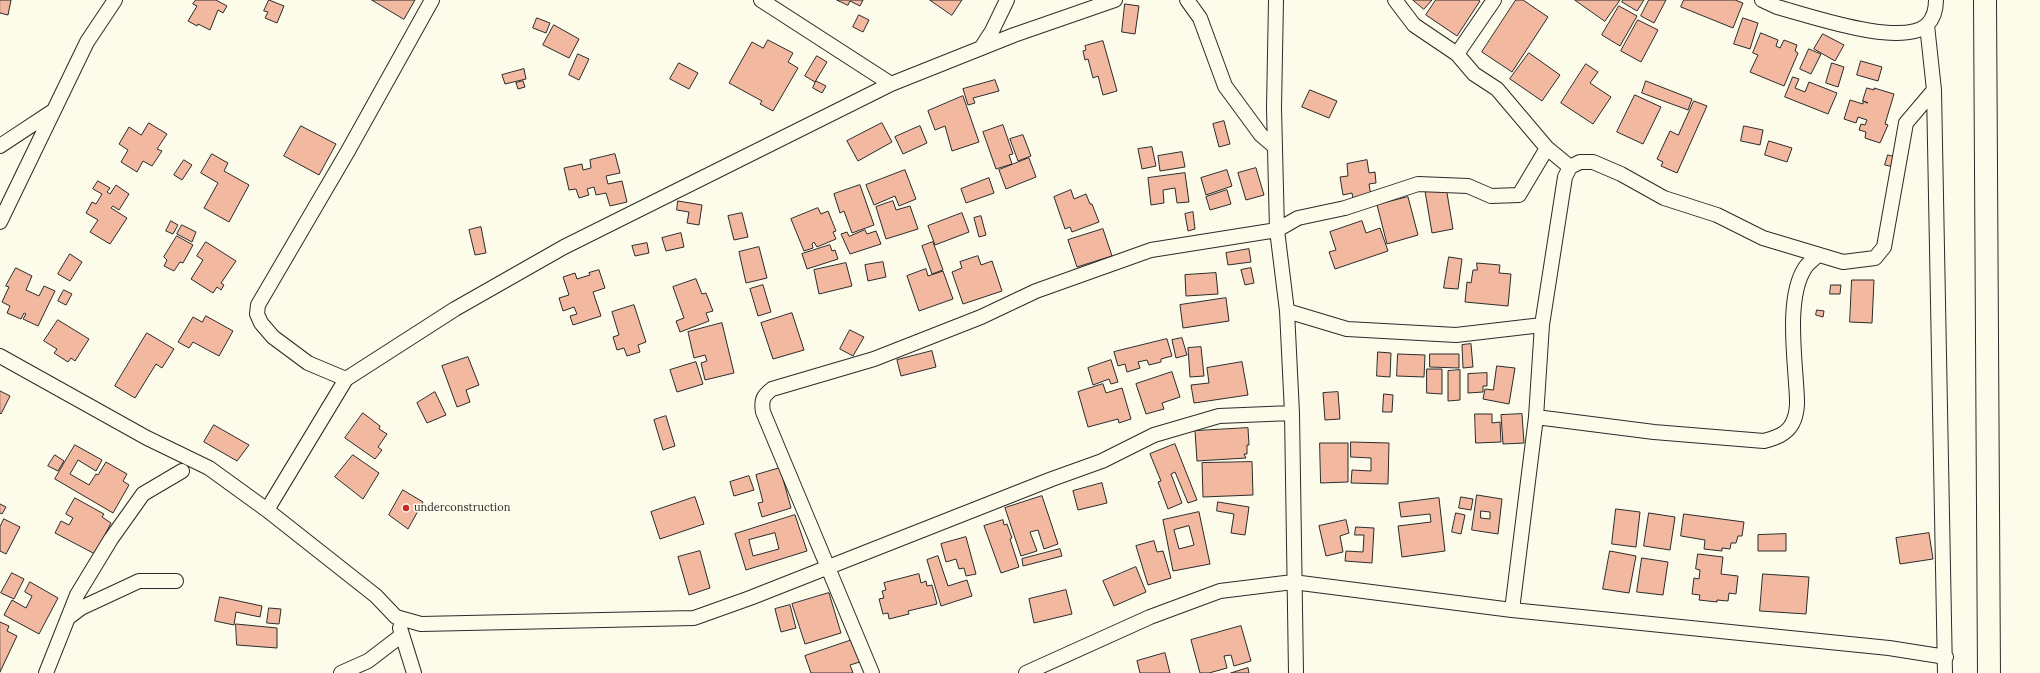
<!DOCTYPE html>
<style>
body{margin:0}
canvas{display:block;background:#fdfbea}
</style>
<canvas width="2040" height="673"></canvas>
<script>
const ctx = document.querySelector('canvas').getContext('2d');
ctx.lineJoin = 'round';
function fillPath(path, color) {
  ctx.fillStyle = color;
  ctx.fill(path, 'evenodd');
}
function trace(path, color, width, dash) {
  ctx.strokeStyle = color;
  ctx.lineWidth = width;
  ctx.lineCap = dash ? 'butt' : 'round';
  ctx.setLineDash(dash || []);
  ctx.stroke(path);
}
function write(font, color, halo, rows, align = 'center') {
  ctx.font = font + ' Lora,serif';
  ctx.lineWidth = 3;
  ctx.setLineDash([]);
  ctx.textBaseline = 'middle';
  ctx.strokeStyle = halo;
  ctx.fillStyle = color;
  for (const [text, x, y, turn = 0] of rows) {
    ctx.save();
    ctx.translate(x, y);
    ctx.rotate((+turn || 0) * Math.PI / 180);
    ctx.textAlign = isNaN(turn) ? turn : align;
    if (halo) ctx.strokeText(text, 0, 0);
    ctx.fillText(text, 0, 0);
    ctx.restore();
  }
}
const building = new Path2D(`
 M0,0H11L8,15L0,13Z
 M196,0H216L227,6L223,13L218,10L210,30L198,24L197,26L188,21L197,6L193,4Z
 M269,0L284,6L277,23L265,18L268,12L264,11Z
 M372,0H415L404,19Z
 M837,0H863L860,6L850,1L848,5Z
 M930,0H962L952,15Z
 M1413,0H1432L1424,9Z
 M1436,0H1478L1480,1L1457,36L1426,15Z
 M1516,0H1523L1548,17L1512,72L1482,52Z
 M1575,0H1620L1605,21Z
 M1623,0H1644L1637,11L1622,2Z
 M1649,0H1666L1654,23L1641,16Z
 M1684,0H1735L1743,3L1733,28L1681,7Z
 M1125,4L1139,6L1135,34L1122,32Z
 M1619,6L1637,16L1620,46L1602,35Z
 M859,15L869,20L863,32L853,27Z
 M537,18L550,23L546,33L533,28Z
 M1743,18L1758,23L1750,49L1734,44Z
 M1638,20L1658,30L1641,62L1621,51Z
 M554,25L579,39L569,58L543,45Z
 M1761,33L1778,40L1776,46L1780,48L1784,40L1797,45L1795,51L1798,53L1784,86L1750,72L1758,55L1753,53Z
 M1823,34L1844,45L1835,61L1814,49Z
 M768,40L793,53L788,62L798,68L773,111L760,104L762,101L729,83L752,42L763,48Z
 M1103,41L1117,91L1103,95L1098,76L1093,78L1088,59L1085,60L1083,51L1086,50L1085,46Z
 M1809,49L1821,54L1811,74L1800,69Z
 M1529,53L1560,75L1542,101L1510,79Z
 M578,54L589,59L579,80L569,75Z
 M817,56L827,62L815,82L805,76Z
 M1861,61L1882,67L1878,81L1857,75Z
 M679,63L698,73L689,89L670,79Z
 M1832,63L1844,67L1838,87L1826,83Z
 M1586,64L1598,72L1590,83L1611,97L1593,124L1561,103Z
 M524,69L526,79L505,84L502,75Z
 M1793,77L1799,79L1795,88L1805,92L1809,82L1837,93L1828,114L1785,97Z
 M995,80L999,91L973,98L975,103L968,105L963,89Z
 M523,81L525,87L518,89L516,83Z
 M816,81L826,86L822,93L813,88Z
 M1646,81L1692,99L1688,110L1642,93Z
 M1867,88L1874,90V88L1894,94L1885,124L1888,125L1880,143L1865,138L1866,132L1859,130L1861,124L1865,125L1867,120L1858,117L1856,123L1844,119L1850,100L1863,104V101L1868,103L1863,101Z
 M1310,90L1337,101L1329,118L1302,107Z
 M1635,95L1661,107L1643,144L1617,132Z
 M963,96L979,142L952,151L945,126L935,130L928,111Z
 M1694,101L1707,106L1677,173L1661,166L1663,162L1657,159L1670,131L1678,135Z
 M1224,121L1230,144L1219,147L1213,124Z
 M149,123L167,134L157,149L162,151L152,166L143,161L137,172L121,162L128,150L119,144L129,127L141,135Z
 M882,123L892,142L858,161L847,141Z
 M1003,125L1013,154L1009,155L1012,164L996,169L983,132Z
 M301,126L336,144L319,175L284,156Z
 M920,126L927,143L903,154L895,137Z
 M1744,126L1763,130L1760,145L1741,141Z
 M1023,135L1031,156L1018,161L1010,139Z
 M1769,141L1792,148L1787,162L1765,155Z
 M1152,147L1156,166L1142,169L1138,149Z
 M1182,152L1185,167L1160,171L1158,156Z
 M212,154L228,163L224,171L249,185L229,222L204,208L218,183L201,173Z
 M615,154L620,173L606,176L608,184L622,181L627,202L610,206L606,193L596,195L594,187L587,189L589,195L579,198L576,189L569,190L564,168L582,164L583,170L591,168L590,160Z
 M1888,155L1896,157L1894,167L1885,165Z
 M1029,158L1036,177L1006,189L999,170Z
 M184,160L192,165L182,180L174,175Z
 M1367,160L1369,173L1375,172L1376,183L1369,184L1371,196L1353,199L1352,193L1343,195L1340,177L1348,176L1347,164Z
 M1256,168L1264,195L1246,200L1238,173Z
 M905,170L916,199L899,206L895,196L874,205L866,185Z
 M1227,170L1232,186L1206,195L1201,178Z
 M1185,173L1189,202L1177,203L1175,188L1163,190L1164,203L1151,205L1148,178Z
 M989,178L994,193L966,203L961,189Z
 M98,181L110,188L107,192L110,194L116,185L129,194L119,210L113,206L111,208L127,218L110,244L90,232L98,220L86,213L92,202L96,204L102,194L93,189Z
 M860,185L874,225L852,233L844,211L840,213L834,194Z
 M1446,187L1453,229L1432,233L1425,191Z
 M1071,190L1074,199L1086,194L1090,204H1092L1099,222L1072,232L1070,227L1065,229L1054,197Z
 M1227,190L1231,204L1210,210L1206,197Z
 M1408,197L1418,235L1387,244L1377,205Z
 M678,201L702,205L699,225L687,223L689,212L677,210Z
 M893,201L896,210L910,206L918,229L886,239L876,207Z
 M818,208L821,214L828,211L836,231L833,232L836,239L817,247L814,242L812,244L813,248L804,251L791,219Z
 M1193,212L1195,229L1188,231L1185,214Z
 M742,213L748,237L734,240L728,216Z
 M962,213L969,232L935,245L928,226Z
 M981,216L986,235L979,237L974,218Z
 M171,221L178,225L173,234L166,231Z
 M1362,221L1366,233L1380,228L1388,251L1335,269L1329,252L1336,250L1330,232Z
 M182,225L196,232L192,242L177,234Z
 M481,227L486,253L475,255L469,230Z
 M1103,229L1112,256L1077,267L1068,240Z
 M865,230L867,234L876,231L881,244L850,254L841,234L847,232L849,236Z
 M681,233L684,247L666,251L662,238Z
 M177,236L193,245L183,263L180,262L174,271L164,266L167,260L164,257Z
 M206,242L236,261L221,283L224,285L221,290L217,287L213,293L191,279L203,260L197,256Z
 M933,242L943,270L932,274L922,246Z
 M647,243L649,253L635,256L632,246Z
 M830,245L832,251L835,250L838,259L807,269L802,254Z
 M759,247L767,278L746,283L739,252Z
 M1249,249L1251,262L1228,265L1226,253Z
 M70,254L82,262L70,281L58,274Z
 M978,256L981,265L992,261L1002,291L963,304L952,272L962,268L960,262Z
 M1449,257L1462,259L1458,289L1444,288Z
 M883,262L886,277L868,281L865,265Z
 M846,263L852,286L819,294L814,270Z
 M1477,263L1500,265L1499,273L1511,274L1508,306L1465,302L1467,282L1471,283L1473,270H1477Z
 M16,268L32,276L26,290L39,296L44,286L55,291L38,326L23,319L26,314L24,313L21,319L7,313L10,306L2,302L9,287L6,286Z
 M1251,268L1254,283L1245,285L1241,270Z
 M926,269L928,276L943,271L953,299L919,311L907,276Z
 M599,270L605,288L593,292L601,316L573,325L570,316L577,314L574,307L563,311L559,298L569,295L563,277L575,273L577,279L590,275L589,273Z
 M1216,273L1218,294L1186,296L1185,275Z
 M696,279L702,294L706,293L713,311L706,313L709,321L680,332L676,321L684,318L673,287Z
 M1852,280H1874L1872,323L1850,322Z
 M763,285L771,312L758,316L750,289Z
 M1831,285H1841L1840,294H1830Z
 M64,290L72,294L66,305L58,301Z
 M1226,298L1229,321L1183,328L1180,305Z
 M634,305L646,342L638,345L640,352L627,356L624,348L617,350L613,337L619,335L612,312Z
 M1817,310L1824,311L1823,317L1816,315Z
 M792,313L804,350L773,359L761,323Z
 M206,316L233,331L219,356L193,342L189,348L178,342L193,317L202,322Z
 M58,320L89,339L75,361L71,358L68,362L54,353L57,349L44,341Z
 M722,323L734,373L705,380L701,363L707,361L705,355L694,358L688,332Z
 M850,330L864,337L853,356L840,349Z
 M147,333L174,349L162,368L156,364L135,398L115,386Z
 M1182,338L1187,355L1176,358L1172,340Z
 M1167,339L1172,356L1161,359V362L1149,365L1147,360L1138,362L1140,368L1127,372L1125,364L1118,366L1114,352Z
 M1471,344L1473,367L1463,368L1462,345Z
 M1201,347L1204,376L1190,377L1188,348Z
 M932,351L936,367L901,376L897,360Z
 M1378,352L1391,353L1390,377L1377,376Z
 M1398,354L1425,355L1424,377L1397,376Z
 M1430,354H1459V368L1430,367Z
 M468,357L479,385L466,390L470,402L457,407L442,366Z
 M1111,360L1118,382L1111,384L1109,379L1093,385L1088,368Z
 M696,362L703,384L677,392L670,370Z
 M1242,362L1248,395L1194,403L1191,385L1209,383L1207,368Z
 M1497,366L1515,368L1509,404L1483,399L1485,389L1493,390Z
 M1427,369H1442V394L1427,393Z
 M1460,370V400L1448,401V371Z
 M1172,372L1180,397L1162,403L1164,409L1146,414L1136,384Z
 M1487,373V386H1483V392L1468,393V374Z
 M1103,384L1106,393L1122,388L1131,419L1119,423L1118,419L1088,427L1078,392Z
 M0,391L10,396L1,414L0,413Z
 M435,392L446,415L427,423L417,403Z
 M1338,392L1340,419L1325,420L1323,393Z
 M1384,394L1393,395L1392,412H1383Z
 M363,413L380,426L379,429L387,434L378,447L382,450L375,459L345,438Z
 M1475,414H1492V423L1500,422L1501,442L1476,443Z
 M1522,414L1524,443L1503,444L1501,415Z
 M666,416L675,446L663,450L654,420Z
 M214,425L249,445L237,461L204,442Z
 M1248,428L1249,445H1247V454H1244L1246,458L1197,461L1195,431Z
 M1351,442L1389,443L1388,484L1351,483L1352,470L1371,471V458L1351,457Z
 M1320,443H1348V482L1321,483Z
 M1175,444L1197,500L1188,503L1175,472L1171,474L1182,503L1168,509L1158,482L1161,481L1150,454Z
 M75,445L102,460L96,471L78,460L70,474L89,485L96,474L98,475L106,462L127,474L123,481L129,485L113,513L55,479Z
 M55,455L64,461L58,471L48,466Z
 M353,455L379,473L363,499L335,477Z
 M1252,462L1253,495L1203,497L1202,463Z
 M780,468L791,508L762,517L758,503L763,502L756,475Z
 M749,476L754,490L734,496L730,482Z
 M1102,483L1107,503L1078,510L1073,491Z
 M403,490L423,502L408,529L389,515Z
 M1477,495L1502,499L1498,534L1472,530ZM1481,511L1490,512V519L1481,518Z
 M1042,496L1058,544L1044,549L1038,530L1030,532L1037,551L1021,556L1005,508Z
 M695,497L704,524L660,539L651,512Z
 M1461,497L1473,499L1471,510L1459,508Z
 M75,498L104,514L102,517L111,523L95,554L55,533L61,521L69,525L73,518L66,514Z
 M1439,498L1445,551L1402,557L1398,526L1431,522L1430,514L1401,517L1399,503Z
 M1218,502L1249,507L1245,535L1231,533L1234,514L1217,511Z
 M0,504L6,507L2,514L0,513Z
 M1616,509L1640,512L1636,547L1612,544Z
 M1199,512L1210,564L1173,571L1163,520ZM1189,526L1194,545L1179,549L1174,530Z
 M1456,513L1465,515L1461,534L1452,532Z
 M1649,513L1675,517L1670,550L1644,546Z
 M1684,514L1744,522L1742,536H1738L1736,543H1731L1730,549L1722,548V551L1704,549L1705,540L1681,536Z
 M795,515L807,551L746,570L735,534ZM775,533L779,549L753,556L749,540Z
 M4,519L20,527L6,554L0,551V527Z
 M1003,520L1004,525L1007,524L1012,538L1010,539L1019,567L1001,573L984,526Z
 M1346,520L1349,533L1340,536L1343,552L1326,556L1319,526Z
 M1356,527L1374,528L1372,563L1345,561L1346,551L1363,552L1364,535H1355Z
 M1929,533L1933,559L1900,564L1896,538Z
 M1786,534V551H1758V535Z
 M966,537L976,574L966,576L964,568L959,569L956,559L946,562L941,544Z
 M1154,541L1157,552L1163,551L1171,578L1148,585L1136,546Z
 M1060,549L1062,556L1023,566L1022,559Z
 M700,551L710,588L689,595L678,557Z
 M1610,551L1636,556L1629,593L1603,589Z
 M1698,554L1723,557L1721,574L1738,576L1736,594L1729,593L1728,601L1717,600V602L1699,600L1700,595L1692,594L1694,578L1699,579L1700,570L1696,569Z
 M938,556L948,586L967,580L972,596L941,606L927,560Z
 M1642,558L1668,562L1663,595L1637,592Z
 M1136,567L1146,592L1114,606L1103,581Z
 M12,573L24,579L14,599L1,593Z
 M919,574L921,583L926,581L927,586L932,585L937,604L908,611L909,614L889,619L888,613L883,614L879,599L884,598L882,591L886,590L884,583Z
 M1763,574L1809,577L1806,614L1760,611Z
 M30,582L58,598L39,634L4,615L12,600L26,608L32,596L25,592Z
 M1066,590L1072,614L1034,623L1029,599Z
 M829,593L841,633L805,644L792,604Z
 M220,597L262,606L260,617L236,612L234,625L215,621Z
 M790,605L796,628L781,632L775,609Z
 M269,608L281,609L279,624L267,623Z
 M0,622L9,626L7,631L17,636L0,672Z
 M236,624L277,628V648L237,645Z
 M1241,626L1251,661L1234,666L1231,655L1224,656L1227,668L1209,673H1200L1191,640Z
 M855,639L863,661L850,665L853,673H811L805,656Z
 M1165,653L1170,673H1140L1137,661Z
 M1248,668L1249,673H1231Z`);
const street = new Path2D(`
 M761,0L891,84
 M1187,0L1200,18L1225,86L1261,135L1275,147
 M1276,0L1274,108L1277,230L1287,311L1292,413L1296,673
 M1395,0L1414,25L1457,54L1474,74L1497,89L1547,148L1570,167
 M1762,0L1777,7C1808,15 1901,48 1927,25C1934,18 1936,9 1936,0
 M981,48L992,31L1007,0
 M1457,54L1494,0
 M1934,90L1945,673
 M0,146L53,111
 M0,222L87,42L115,0
 M1287,311L1347,329L1456,335L1542,325
 M0,356L147,438L209,468L267,510L376,596L396,617L421,624L694,618L750,598L1052,479L1102,461L1154,435L1219,416L1292,413
 M346,379L308,363L273,337L261,323L257,314L258,305L348,151L432,0
 M1536,417L1654,432L1764,441C1774,438 1786,435 1792,424C1799,411 1797,397 1796,383C1794,351 1787,295 1805,268C1808,263 1814,259 1818,255
 M267,510L346,379L455,309L564,247L891,84L1014,35L1115,0
 M1512,610L1536,417L1542,325L1565,177L1570,167L1580,162H1593L1621,174L1664,198L1717,215L1763,238L1843,262L1875,258L1884,247L1906,123L1934,90L1927,25
 M69,617L81,608L139,581H176
 M400,628L414,673
 M46,673L77,595L111,539L143,494L182,471
 M341,673L368,661L402,635
 M872,673L763,412C761,400 763,396 772,389L874,359L981,317L1036,291L1151,250L1277,230L1298,218L1345,208L1418,184L1468,186L1491,196L1519,195L1547,148
 M1026,673L1150,617L1220,591L1293,582L1512,610L1889,648L1946,657`);
const highway = new Path2D(`
 M1985,0L1989,673`);
const markers = [
 [406,508,4,"#c62828"]
];
const poiNames = [
 ["underconstruction",414,508]
];
fillPath(building, '#f2b8a0');
trace(building, '#2b2b2b', 1);
trace(street, '#2b2b2b', 16);
trace(highway, '#2b2b2b', 24);
trace(street, '#fdfbea', 14);
trace(highway, '#fdfbea', 22);
for (const [x, y, r, color] of markers) {
  const dot = new Path2D();
  dot.arc(x, y, r, 0, 2 * Math.PI);
  ctx.fillStyle = color;
  ctx.fill(dot);
  trace(dot, '#fdfbea', 1.5);
}
write('11px', '#2b2b2b', '#fdfbea', poiNames, 'left');
</script>
